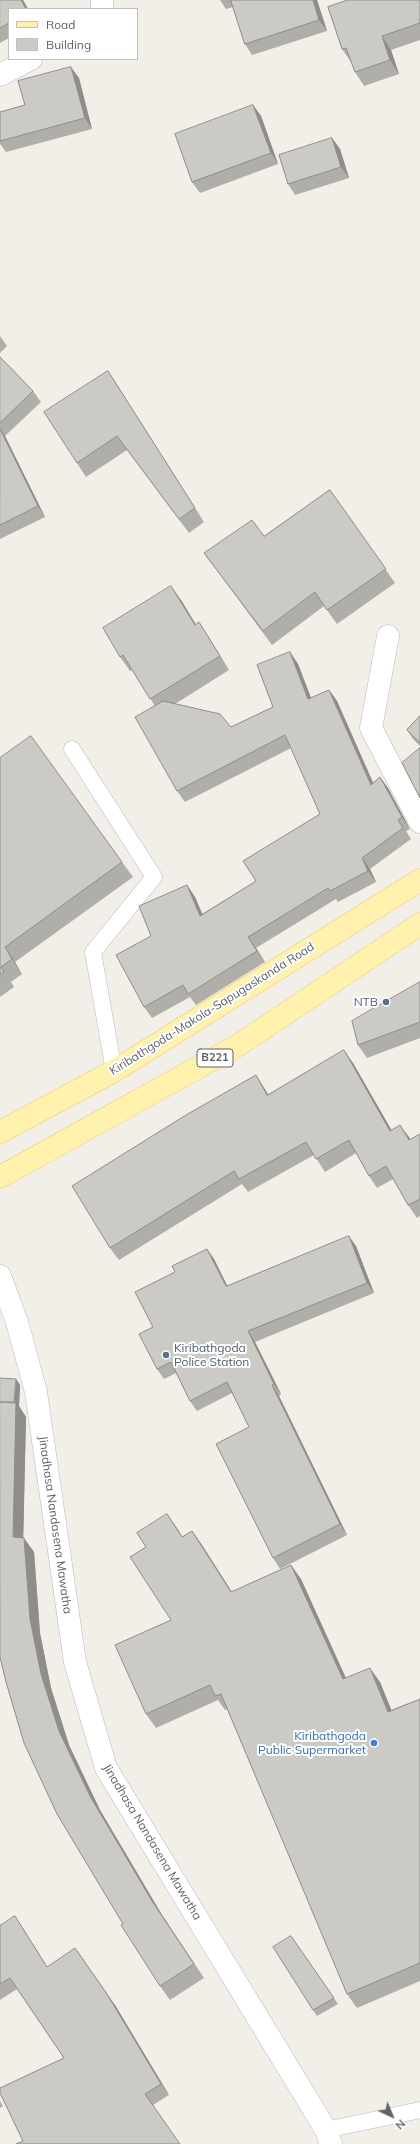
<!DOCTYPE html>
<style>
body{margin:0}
#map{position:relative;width:420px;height:2144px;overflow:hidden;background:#f1efe8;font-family:Mulish,sans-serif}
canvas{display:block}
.legend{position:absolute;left:8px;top:8px;width:130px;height:52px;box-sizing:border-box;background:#fff;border:1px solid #bfc1c3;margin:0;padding:5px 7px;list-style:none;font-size:12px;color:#5f6368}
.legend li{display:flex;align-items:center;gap:8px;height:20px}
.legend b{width:20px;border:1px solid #bfc1c3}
.north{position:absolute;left:372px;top:2096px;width:40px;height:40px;-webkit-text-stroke:3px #fff;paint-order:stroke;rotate:136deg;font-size:11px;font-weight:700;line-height:16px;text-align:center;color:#5f6368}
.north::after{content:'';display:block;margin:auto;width:14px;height:18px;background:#5f6368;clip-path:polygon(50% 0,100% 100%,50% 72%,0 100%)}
</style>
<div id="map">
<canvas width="420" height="2144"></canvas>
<ul class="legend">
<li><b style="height:5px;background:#fff2af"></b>Road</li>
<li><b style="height:11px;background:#cccac5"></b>Building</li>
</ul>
<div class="north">N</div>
</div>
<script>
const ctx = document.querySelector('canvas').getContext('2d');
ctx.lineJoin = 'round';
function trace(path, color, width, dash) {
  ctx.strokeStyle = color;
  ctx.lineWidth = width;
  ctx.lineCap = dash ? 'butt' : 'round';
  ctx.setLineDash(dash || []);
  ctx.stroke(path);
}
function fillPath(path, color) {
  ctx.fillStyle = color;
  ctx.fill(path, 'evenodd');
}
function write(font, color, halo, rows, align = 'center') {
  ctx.font = font + ' Mulish,sans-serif';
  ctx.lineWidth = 4;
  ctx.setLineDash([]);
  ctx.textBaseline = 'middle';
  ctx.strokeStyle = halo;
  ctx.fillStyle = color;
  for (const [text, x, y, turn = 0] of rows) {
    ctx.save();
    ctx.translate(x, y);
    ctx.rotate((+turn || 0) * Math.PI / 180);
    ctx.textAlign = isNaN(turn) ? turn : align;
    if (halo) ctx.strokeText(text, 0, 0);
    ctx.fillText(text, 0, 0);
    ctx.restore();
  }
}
const lane = new Path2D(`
 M72,749L154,877L93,952L114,1071
 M326,2130L420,2110`);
const street = new Path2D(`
 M102,9V0
 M0,75L31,59
 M388,636L371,728L420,822`);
const secondary = new Path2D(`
 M0,1276L17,1322L36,1392L75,1662L106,1768L326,2130L331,2144`);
const primary = new Path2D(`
 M0,1132L114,1071L420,880
 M0,1177L237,1046L420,924`);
const wall = new Path2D(`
 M0,0H23L28,9H9V38L0,43Z
 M220,0H317L327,31L252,55L245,44L233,7L226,9Z
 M420,0V40L391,50L399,74L364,86L355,72L351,62L342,49Z
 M79,78L92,129L6,152L0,144V112L25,105Z
 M253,105L261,116L278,164L200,193L192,182Z
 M332,138L340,149L349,178L295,195L288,184Z
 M0,336L7,346L0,353Z
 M0,357L33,391L41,402L5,436L45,517L0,539Z
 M108,371L117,385L204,522L189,533L127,450L86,477L77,463Z
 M330,490L395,583L337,624L324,606L272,645L204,553L264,536Z
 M181,600L196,624L208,636L229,670L175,704L231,727L273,707L290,652L298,664L311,698L329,690L337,701L373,783L380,777L388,788L410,829L406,831L411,839L370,869L376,882L338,902L336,899L256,948L265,962L196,1005L190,997L152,1018L144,1007L151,936L187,885L195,897L202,914L256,881L320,814L291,748L185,802L177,791L155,706L132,670L130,671L120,657Z
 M420,716V746L413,739L407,730Z
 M0,758L122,862L133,877L15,962L22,974L11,982L14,987L0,997Z
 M420,982V1038L367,1058L358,1045Z
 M353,1063L391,1130L409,1137L410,1140L420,1134V1216L417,1218L408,1205L393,1179L377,1188L369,1176L356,1153L325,1172L314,1155L248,1192L242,1184L119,1260L110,1248L256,1075L268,1094Z
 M356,1246L374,1293L255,1342L281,1394L279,1396L347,1535L280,1569L273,1558L249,1427L232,1393L197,1411L190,1401L176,1373L164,1379L157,1369L153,1327L175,1272L207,1249L214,1259L227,1286Z
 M16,1379L20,1385L19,1406L26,1417L23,1538L34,1552L40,1633L51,1688L69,1745L100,1810L162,1915L204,1978L170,2000L160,1986L123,1924L24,1743Z
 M167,1514L182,1537L192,1531L202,1545L231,1592L301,1579L346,1678L380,1682L391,1710L420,1699V1981L357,2008L347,1994L228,1709L225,1710L218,1700L156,1728L146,1714L171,1620L146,1547Z
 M0,1924L1,1925L23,1928L47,1967L115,2005L169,2095L153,2105L23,2141L64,2058L17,1989L0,2000Z
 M291,1936L338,2004L317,2016L313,2010Z
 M0,2101L3,2106L0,2108Z`);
const shadedWall = new Path2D(`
 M21,0H23L28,9H26Z
 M313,0H317L327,31L319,20Z
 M382,36L391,50L399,74L390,60Z
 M71,67L79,78L92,129L85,118Z
 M253,105L261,116L278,164L271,153Z
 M332,138L340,149L349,178L341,167Z
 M108,371L117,385L204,522L195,508Z
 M0,428L5,436L45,517L38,506L0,429Z
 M171,586L181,600L204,639L195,625Z
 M199,622L208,636L229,670L220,656Z
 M290,652L298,664L316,711L308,699Z
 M329,690L337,701L379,796L371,785Z
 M380,777L388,788L410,829L402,817Z
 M362,858L370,869L376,882L368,871Z
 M187,885L195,897L208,927L200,916Z
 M248,937L256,948L265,962L257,951Z
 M5,947L15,962L22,974L12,959Z
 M344,1050L353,1063L399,1143L390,1131Z
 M256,1075L264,1088L276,1108L267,1095Z
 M400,1125L409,1137L417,1153L409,1140Z
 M349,1236L356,1246L374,1293L367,1283Z
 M207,1249L214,1259L233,1297L226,1286Z
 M248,1331L255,1342L281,1394L274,1384Z
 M16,1379L20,1385L19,1406L26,1417L23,1552L13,1537L14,1405Z
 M272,1385L279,1396L347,1535L340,1524Z
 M167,1514L177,1528L191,1551L182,1537Z
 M192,1531L202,1545L241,1606L231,1592Z
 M24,1538L34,1552L40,1633L51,1688L69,1745L100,1810L162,1915L204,1978L152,1901L90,1796L59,1731L41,1674L30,1619Z
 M291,1565L301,1579L353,1694L343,1679Z
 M370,1668L380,1682L398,1726L388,1712Z
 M75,1948L115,2005L169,2095L161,2084Z`);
const building = new Path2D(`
 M0,0H21L26,9H9V23L0,28Z
 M231,0H313L319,20L245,44Z
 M348,0H420V23L382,36L390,60L355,72L346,48L342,49L328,7Z
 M71,67L85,118L0,141V112L25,105L18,81Z
 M253,105L271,153L192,182L175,134Z
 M332,138L341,167L288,184L279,155Z
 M0,357L33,391L0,423Z
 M108,371L195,508L179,519L117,436L77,463L44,412Z
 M0,429L38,506L0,525Z
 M330,490L386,569L327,610L315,592L263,631L204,553L252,520L264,536Z
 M171,586L195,625L199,622L220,656L150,699L123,655L120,657L103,628Z
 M290,652L308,699L329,690L371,785L380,777L402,817L398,820L403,828L362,858L368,871L330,891L328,888L248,937L257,951L188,994L183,985L144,1007L116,955L151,936L139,906L187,885L200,916L256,881L243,861L320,814L285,735L177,791L135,717L163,701L220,714L231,727L273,707L257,665Z
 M420,716V743L407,730Z
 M31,736L122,862L5,947L12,959L1,967L4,972L0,974V758Z
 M420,748V798L402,763Z
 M420,982V1022L358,1045L352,1021Z
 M344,1050L390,1131L400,1125L409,1140L420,1134V1199L408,1205L386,1166L369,1176L349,1140L316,1159L306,1142L239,1179L234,1171L110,1248L72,1186L186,1115L256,1075L267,1095Z
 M349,1236L367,1283L248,1331L274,1384L272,1385L340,1524L273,1558L216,1444L249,1427L227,1382L190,1401L171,1362L157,1369L139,1334L153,1327L135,1292L175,1272L172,1266L207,1249L226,1286Z
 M0,1378L16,1379L14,1402H0Z
 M0,1402L16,1403L13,1537L24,1538L30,1619L41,1674L59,1731L90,1796L152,1901L194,1964L160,1986L121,1925L123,1924L57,1814L24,1743L6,1682L0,1657Z
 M167,1514L182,1537L192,1531L231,1592L291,1565L343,1679L370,1668L388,1712L420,1699V1963L347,1994L221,1694L215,1696L210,1685L146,1714L115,1645L171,1620L130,1557L146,1547L137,1533Z
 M15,1916L47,1967L75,1948L107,1994L161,2084L145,2094L180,2144H16L23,2141L0,2093V2088L64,2058L10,1978L0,1984V1926Z
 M291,1936L334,1998L313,2010L273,1947Z`);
const markers = [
 [386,1002,4,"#5c6f8a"],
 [166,1355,4,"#5c6f8a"],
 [374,1743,4,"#3f7fe0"]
];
const shields = [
 [215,1058,36]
];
const shieldNames = [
 ["B221",215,1058]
];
const serviceNames = [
 ["NTB",378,1002],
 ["Kiribathgoda",174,1348,"left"],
 ["Police Station",174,1362,"left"]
];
const streetNames = [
 ["Kiribathgoda-Makola-Sapugaskanda Road",212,1009,-32],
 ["Jinadhasa Nandasena Mawatha",55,1525,82],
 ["Jinadhasa Nandasena Mawatha",152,1842,59]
];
const shopNames = [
 ["Kiribathgoda",366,1736],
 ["Public Supermarket",366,1750]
];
trace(lane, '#b5b8bc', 17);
trace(street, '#b5b8bc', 23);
trace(secondary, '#b6babf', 23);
trace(primary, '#f2c960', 23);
trace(lane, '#fff', 16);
trace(street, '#fff', 22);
trace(secondary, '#fff', 22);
trace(primary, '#fff2af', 22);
fillPath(wall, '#afaea9');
fillPath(shadedWall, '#8f8d8a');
fillPath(building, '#cccac5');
trace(building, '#8f8d8a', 1);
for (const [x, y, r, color] of markers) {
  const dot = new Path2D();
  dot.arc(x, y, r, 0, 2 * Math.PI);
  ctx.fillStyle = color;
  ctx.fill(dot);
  trace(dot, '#fff', 1.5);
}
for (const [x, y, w] of shields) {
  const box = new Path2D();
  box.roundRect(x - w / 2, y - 9, w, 18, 3);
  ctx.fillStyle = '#fff';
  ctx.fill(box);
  trace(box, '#5f6368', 1);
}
write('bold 11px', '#5f6368', null, shieldNames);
write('12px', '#4e5e75', '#fff', serviceNames, 'right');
write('12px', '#5f6368', '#fff', streetNames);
write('12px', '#366cbe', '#fff', shopNames, 'right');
</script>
